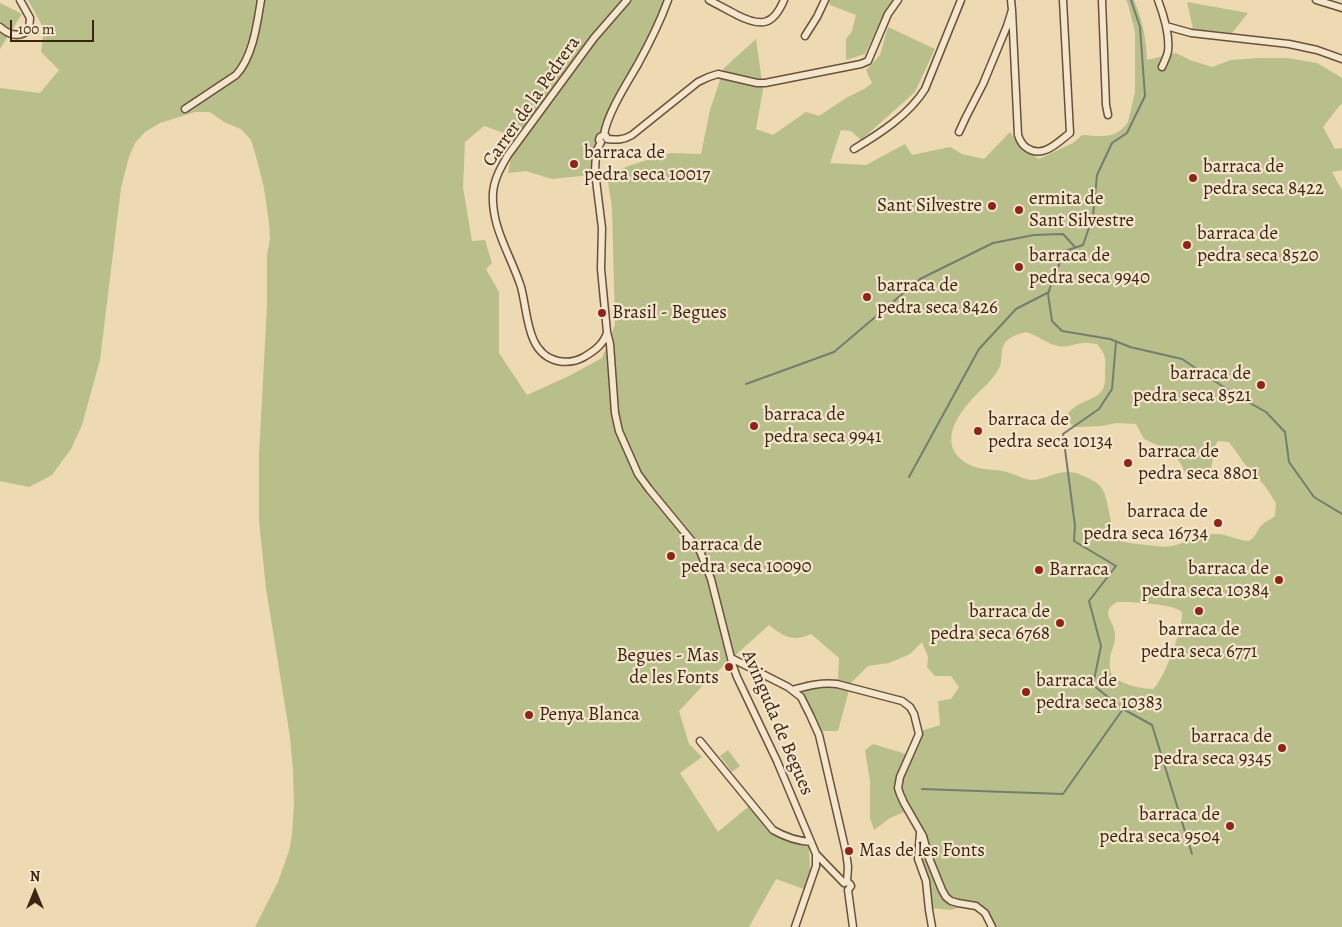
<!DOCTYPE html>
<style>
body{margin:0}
#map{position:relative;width:1342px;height:927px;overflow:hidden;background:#edd9b2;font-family:Alegreya,serif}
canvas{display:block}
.north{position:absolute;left:10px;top:867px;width:50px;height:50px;-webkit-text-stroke:4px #f3e6cd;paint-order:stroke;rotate:0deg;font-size:14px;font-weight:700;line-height:20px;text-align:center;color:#3d2410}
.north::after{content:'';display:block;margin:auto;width:18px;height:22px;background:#3d2410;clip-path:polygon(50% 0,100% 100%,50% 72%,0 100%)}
.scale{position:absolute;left:10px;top:20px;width:84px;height:22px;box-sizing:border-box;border:2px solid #3d2410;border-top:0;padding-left:6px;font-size:15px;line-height:18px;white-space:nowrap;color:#3d2410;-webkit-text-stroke:4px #f3e6cd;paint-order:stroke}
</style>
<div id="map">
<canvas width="1342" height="927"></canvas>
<div class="north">N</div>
<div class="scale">100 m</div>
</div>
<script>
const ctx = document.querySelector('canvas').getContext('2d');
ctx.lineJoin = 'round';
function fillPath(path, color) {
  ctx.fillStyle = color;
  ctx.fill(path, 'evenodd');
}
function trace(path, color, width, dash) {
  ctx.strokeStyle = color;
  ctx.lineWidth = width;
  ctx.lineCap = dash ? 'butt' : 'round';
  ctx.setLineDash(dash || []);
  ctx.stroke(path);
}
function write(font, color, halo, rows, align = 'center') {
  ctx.font = font + ' Alegreya,serif';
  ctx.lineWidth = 4.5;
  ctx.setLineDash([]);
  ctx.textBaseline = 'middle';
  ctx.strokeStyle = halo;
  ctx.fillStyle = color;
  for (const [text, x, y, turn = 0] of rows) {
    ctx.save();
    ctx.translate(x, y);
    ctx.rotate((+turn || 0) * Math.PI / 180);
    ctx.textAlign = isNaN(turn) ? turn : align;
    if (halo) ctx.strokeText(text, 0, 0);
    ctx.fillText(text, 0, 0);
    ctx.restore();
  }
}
const green = new Path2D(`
 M28,0H665L591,155V175L552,179L526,171L508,173L515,137L484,126L465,142L463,187L472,241L485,240L492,263L486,269L499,292V353L527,395L569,376L602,358L615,325L612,208L607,175L631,165L670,153L701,154L710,110L724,68L756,39L763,89L756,129L773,135L806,112L819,116L846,98L864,89L872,83L866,70L880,55L888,27L935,49L915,92L861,140L851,131L841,130L830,163L866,165L905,144L912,155L950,147L962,154L984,159L1010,132L1022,148L1039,159L1073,143L1082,135C1100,136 1116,140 1128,122L1135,92V32L1128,4L1126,0H1134C1143,21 1146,38 1147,60L1176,53L1190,60L1212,67L1231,60L1259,58H1287L1317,63L1342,78V104L1340,105L1323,127L1335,149L1342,148V170L1332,172L1342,190V927H989L986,920L976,907L965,906L951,910L931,908L919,858L924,834L911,809L890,818L874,830L870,818V781L865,750L873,744L906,754L921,731L940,725L938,701L951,699L959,687L951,676H935L927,667L928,657L922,642L910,654L889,663L868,666L851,683L838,731H822L802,693L806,681H835L838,679L839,658L811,634C793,642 784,637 769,625L710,678L679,711L689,744L702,757L680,773L718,832L749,806L774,833L793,843L809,845L810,871L804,889L776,879L749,927H255L278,882L289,851L292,835L294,803L293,770L290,737L266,588L259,521V455L267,305V255L270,239L269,222L264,188L256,156L251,140L241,129L224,122L210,112H195L160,123L145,132L135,143L129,157L121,188L100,360L82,425L71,449L52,475L29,487L0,481V88L40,93L59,70L41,52L44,29ZM1026,332C1038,335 1046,344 1059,346C1067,348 1073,344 1082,343C1087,342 1093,344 1097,344C1105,354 1106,357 1105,369C1105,376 1106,383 1103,389C1096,402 1073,400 1066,418L1070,424L1077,427L1101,426L1117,423L1136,424L1144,439C1165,449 1177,451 1186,475H1207C1216,465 1210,451 1218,441L1229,442L1247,467L1265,486L1276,503L1275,516C1270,520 1264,522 1260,527C1256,533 1255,537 1249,541C1235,540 1227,533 1212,534C1198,535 1186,543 1172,546C1161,548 1149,545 1138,544C1133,543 1125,543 1120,540C1109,534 1110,498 1101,487C1096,481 1086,477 1079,474C1059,467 1048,480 1031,480C1021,479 1012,472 1002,471C991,469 978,470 968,464C933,444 961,409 981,390C987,385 994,377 998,370C1002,364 1001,358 1002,351C1004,338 1015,335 1026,332ZM1117,602C1130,602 1173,603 1182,612C1184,625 1164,681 1153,689C1142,689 1117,684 1111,673C1109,669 1110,662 1110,658C1111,650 1116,643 1115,635C1115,620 1098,613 1117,602Z
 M829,0H893L880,22L865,54L846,60V39L852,31L856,15L830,5Z
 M1187,2L1248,13L1232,33L1193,29Z
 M0,3L22,14L0,49Z
 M728,750L740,766L732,772L720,756Z`);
const stream = new Path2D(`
 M1131,0L1140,27L1145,96L1127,133L1112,143L1097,175L1093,216L1083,245L1065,251L1054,276L1048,294L1052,321L1062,331L1110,339L1130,347L1182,359L1234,394L1266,412L1285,432L1289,462L1314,497L1342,514
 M746,384L834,352L920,279L993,243L1034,235L1063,234L1075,247
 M909,477L979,349L1016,309L1049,292
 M1123,709L1152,725L1192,854
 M922,789L1063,794L1123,709L1093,685L1101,646L1089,601L1116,566L1074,541L1075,526L1063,434L1099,409L1112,389L1116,342`);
const street = new Path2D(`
 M668,0C660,22 649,44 638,64C627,83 607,114 604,135L600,137L599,140L601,142L596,152L595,172L602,228L601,269L607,332L610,344L615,413L619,431L638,474L649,489L700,551L711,579L733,666L737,677L777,761L816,854L844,883
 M709,0C718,5 728,10 737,15C761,27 773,26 784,0
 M1102,0L1106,105L1108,115
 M1158,0C1164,16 1170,35 1168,51C1167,57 1164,62 1162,67
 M1316,0L1342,8
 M1012,10L1018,135C1020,141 1022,145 1027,148C1043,159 1058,142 1070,133L1063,0
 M1166,26L1191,33L1289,44L1317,50L1342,59
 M0,27C9,35 19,38 29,30L30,18L20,0
 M805,36L817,17L825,0
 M185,109L236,75C253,57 257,24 261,0
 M959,132L966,117L983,84L1007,26L1012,10L1011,0
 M604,135L606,136L607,139C617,140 624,140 632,135L698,82C705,78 710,76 718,74L757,83H765L861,64L868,61L888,14L898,0
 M854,149C879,134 909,115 925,89L961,0
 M607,333C603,345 594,351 584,357C575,362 568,363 558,361C526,354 528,312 521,287C511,255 491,228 493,193C494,179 501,167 508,155L594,38L627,0
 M731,658L788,687L801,697L810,715L819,735L846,852L848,867L847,882
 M792,690C807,686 822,682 837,684L902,701L910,707L914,714L919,734L900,777L898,788L900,794L904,803L923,836L929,858L942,890L946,897L951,901L958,903L976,906L985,913L992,927
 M700,741L773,830C785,837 797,841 811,842
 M920,833L918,859L926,881L929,910L932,927
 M847,882L850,884L851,886L848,890L853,927
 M795,927L816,866V854`);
const markers = [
 [574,164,5,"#8f2418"],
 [1193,178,5,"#8f2418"],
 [992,206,5,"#8f2418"],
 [1019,210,5,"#8f2418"],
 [1187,245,5,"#8f2418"],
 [1019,267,5,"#8f2418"],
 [867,297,5,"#8f2418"],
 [602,313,5,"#8f2418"],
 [1261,385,5,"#8f2418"],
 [754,426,5,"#8f2418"],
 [978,431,5,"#8f2418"],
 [1128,463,5,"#8f2418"],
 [1218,523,5,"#8f2418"],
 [671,556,5,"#8f2418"],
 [1039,570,5,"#8f2418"],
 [1279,580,5,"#8f2418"],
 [1199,611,5,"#8f2418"],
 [1060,623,5,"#8f2418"],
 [729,667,5,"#8f2418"],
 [1026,692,5,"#8f2418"],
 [529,715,5,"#8f2418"],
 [1282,748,5,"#8f2418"],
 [1230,826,5,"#8f2418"],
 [849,851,5,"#8f2418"]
];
const streetNames = [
 ["Carrer de la Pedrera",532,102,-55],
 ["Avinguda de Begues",777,723,67]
];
const poiNames = [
 ["barraca de",584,153],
 ["pedra seca 10017",584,175],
 ["barraca de",1203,167],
 ["pedra seca 8422",1203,189],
 ["ermita de",1029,199],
 ["Sant Silvestre",1029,221],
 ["Sant Silvestre",982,206,"right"],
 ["barraca de",1197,234],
 ["pedra seca 8520",1197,256],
 ["barraca de",1029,256],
 ["pedra seca 9940",1029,278],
 ["barraca de",877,286],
 ["pedra seca 8426",877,308],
 ["Brasil - Begues",612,313],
 ["barraca de",1251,374,"right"],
 ["pedra seca 8521",1251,396,"right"],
 ["barraca de",764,415],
 ["pedra seca 9941",764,437],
 ["barraca de",988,420],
 ["pedra seca 10134",988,442],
 ["barraca de",1138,452],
 ["pedra seca 8801",1138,474],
 ["barraca de",1208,512,"right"],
 ["pedra seca 16734",1208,534,"right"],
 ["barraca de",681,545],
 ["pedra seca 10090",681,567],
 ["barraca de",1269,569,"right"],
 ["pedra seca 10384",1269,591,"right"],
 ["Barraca",1049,570],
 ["barraca de",1050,612,"right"],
 ["pedra seca 6768",1050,634,"right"],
 ["barraca de",1199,630,"center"],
 ["pedra seca 6771",1199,652,"center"],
 ["Begues - Mas",719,656,"right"],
 ["de les Fonts",719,678,"right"],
 ["barraca de",1036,681],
 ["pedra seca 10383",1036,703],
 ["Penya Blanca",539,715],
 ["barraca de",1272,737,"right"],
 ["pedra seca 9345",1272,759,"right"],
 ["barraca de",1220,815,"right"],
 ["pedra seca 9504",1220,837,"right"],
 ["Mas de les Fonts",859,851]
];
fillPath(green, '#b9bf8b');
trace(stream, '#747e6e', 2);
trace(street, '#695138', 9);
trace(street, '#f3e6cd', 6);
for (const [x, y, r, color] of markers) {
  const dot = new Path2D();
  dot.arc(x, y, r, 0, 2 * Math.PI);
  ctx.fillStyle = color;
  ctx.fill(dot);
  trace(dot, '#f3e6cd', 2);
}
write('19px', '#3d2410', '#f3e6cd', streetNames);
write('19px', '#3d2410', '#f3e6cd', poiNames, 'left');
</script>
